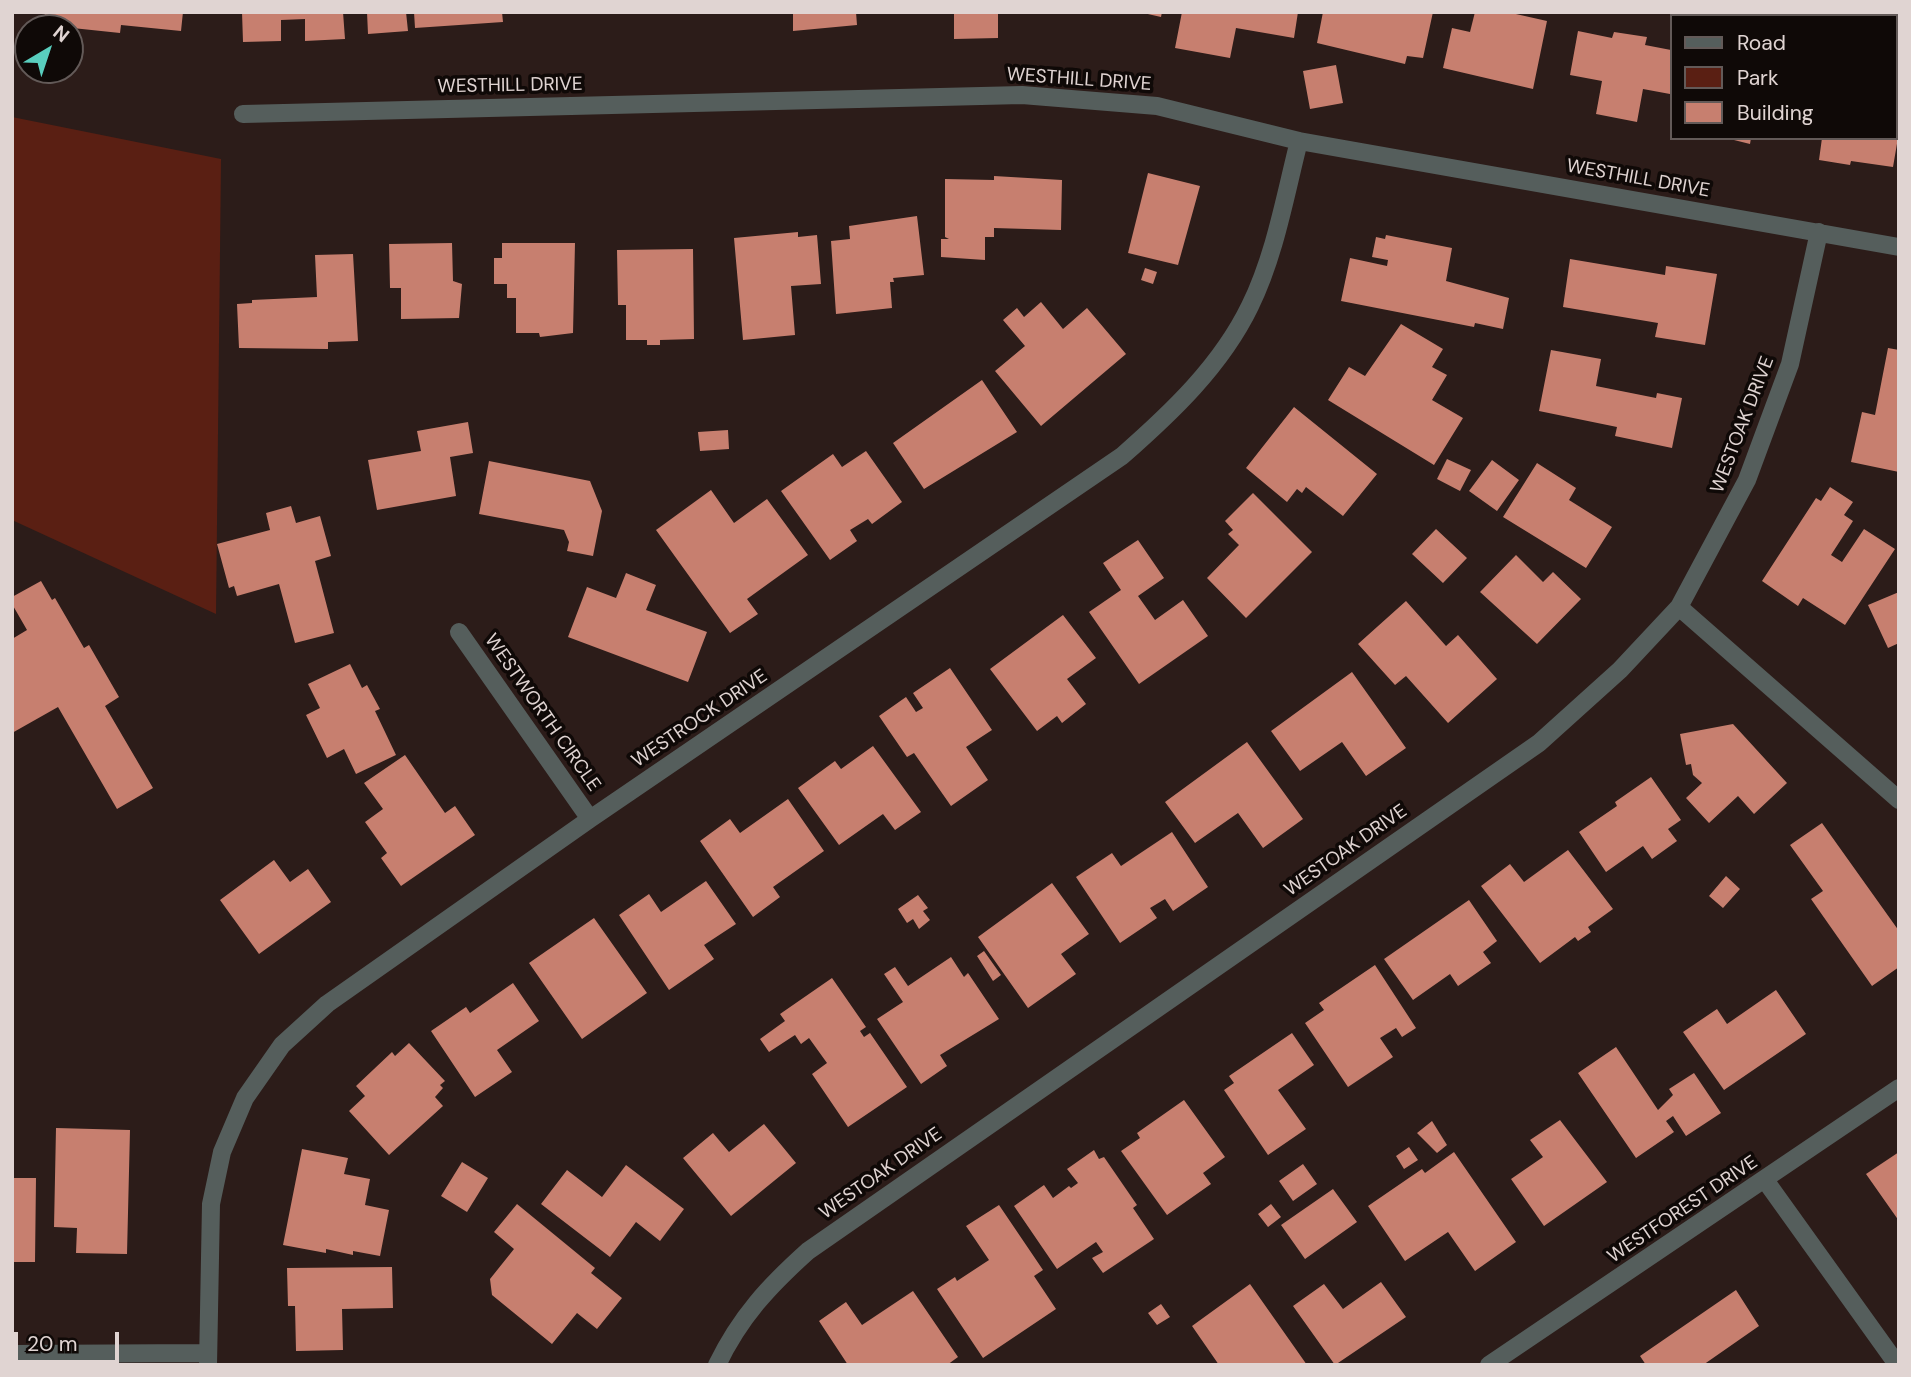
<!DOCTYPE html>
<style>
body{margin:0}
#map{position:relative;width:1911px;height:1377px;overflow:hidden;background:#2c1c19;font-family:"DM Sans",sans-serif}
canvas{display:block}
.frame{position:absolute;inset:0;border:14px solid #e0d4d2;pointer-events:none}
.legend{position:absolute;left:1670px;top:14px;width:228px;height:126px;box-sizing:border-box;background:#0f0907;border:2px solid #635a58;margin:0;padding:9px 12px;list-style:none;font-size:21px;color:#e0d4d2}
.legend li{display:flex;align-items:center;gap:14px;height:35px}
.legend b{width:35px;border:2px solid #635a58}
.north{position:absolute;left:14px;top:14px;width:70px;height:70px;box-sizing:border-box;background:#0f0907;border:2px solid #635a58;border-radius:50%;rotate:39deg;font-size:19px;font-weight:700;line-height:28px;text-align:center;color:#e0d4d2}
.north::after{content:'';display:block;margin:auto;width:24px;height:32px;background:#59cebe;clip-path:polygon(50% 0,100% 100%,50% 72%,0 100%)}
.scale{position:absolute;left:14px;top:1332px;width:105px;height:32px;box-sizing:border-box;border:4px solid #e0d4d2;border-top:0;padding-left:9px;font-size:21px;line-height:24px;white-space:nowrap;color:#e0d4d2;-webkit-text-stroke:5px #0f0907;paint-order:stroke}
</style>
<div id="map">
<canvas width="1911" height="1377"></canvas>
<div class="frame"></div>
<ul class="legend">
<li><b style="height:9px;background:#555e5c"></b>Road</li>
<li><b style="height:19px;background:#5a1f13"></b>Park</li>
<li><b style="height:19px;background:#c77f6f"></b>Building</li>
</ul>
<div class="north">N</div>
<div class="scale">20 m</div>
</div>
<script>
const ctx = document.querySelector('canvas').getContext('2d');
ctx.lineJoin = 'round';
function fillPath(path, color) {
  ctx.fillStyle = color;
  ctx.fill(path, 'evenodd');
}
function trace(path, color, width, dash) {
  ctx.strokeStyle = color;
  ctx.lineWidth = width;
  ctx.lineCap = dash ? 'butt' : 'round';
  ctx.setLineDash(dash || []);
  ctx.stroke(path);
}
function write(font, color, halo, rows, align = 'center') {
  ctx.font = font + ' "DM Sans",sans-serif';
  ctx.lineWidth = 7;
  ctx.setLineDash([]);
  ctx.textBaseline = 'middle';
  ctx.strokeStyle = halo;
  ctx.fillStyle = color;
  for (const [text, x, y, turn = 0] of rows) {
    ctx.save();
    ctx.translate(x, y);
    ctx.rotate((+turn || 0) * Math.PI / 180);
    ctx.textAlign = isNaN(turn) ? turn : align;
    if (halo) ctx.strokeText(text, 0, 0);
    ctx.fillText(text, 0, 0);
    ctx.restore();
  }
}
const green = new Path2D(`
 M12,117L221,159L216,614L12,520Z`);
const building = new Path2D(`
 M45,12H183L181,31L121,25L120,33L44,25Z
 M242,12H343L345,39L305,41V19L281,20V41L243,42Z
 M367,12H406L408,31L368,34Z
 M414,12H502L503,22L415,28Z
 M793,12H856L857,25L793,31Z
 M954,12H998V38L954,39Z
 M1139,12H1162L1161,17Z
 M1182,12H1298L1294,38L1236,28L1230,58L1175,48Z
 M1323,12H1433L1423,58L1407,56L1405,64L1317,43Z
 M1475,12H1507L1547,21L1533,89L1443,68L1452,28L1470,32Z
 M1578,31L1612,38L1614,32L1647,37L1645,45L1671,50L1670,94L1643,89L1637,122L1596,114L1602,81L1570,75Z
 M1895,62L1899,63V132L1893,167L1851,161L1850,165L1819,160L1822,138H1895Z
 M1336,65L1343,103L1310,109L1303,71Z
 M1726,138H1751L1750,144Z
 M1148,173L1200,186L1178,265L1128,253Z
 M994,176L1062,180L1061,230L994,228V237H985V260L941,257V239H949L945,237V179L994,180Z
 M917,216L924,275L893,278L894,282H890L892,308L836,314L831,241L850,239L849,226Z
 M798,232V237L817,235L821,284L791,286L795,335L743,340L734,238Z
 M1386,235L1452,248L1446,281L1509,298L1503,329L1475,323L1474,327L1341,301L1350,258L1387,266L1388,260L1372,257L1376,237L1385,239Z
 M452,243L453,281L462,284L459,318L401,319V288H390L389,244Z
 M502,243H575L573,333L540,337L539,333H516V298H507V284H494V258H502Z
 M693,249L694,339L660,340V345H647V340H626V305H618L617,250Z
 M353,254L358,341L328,342V349L239,348L237,304L252,303V300L317,297L315,255Z
 M1570,259L1665,275L1666,266L1717,274L1705,345L1655,337L1658,323L1563,307Z
 M1145,268L1157,272L1153,284L1141,280Z
 M1041,302L1063,329L1087,308L1126,354L1041,426L995,371L1025,346L1003,320L1017,308L1024,317Z
 M1401,324L1443,349L1432,367L1447,375L1432,400L1463,418L1434,465L1328,400L1349,367L1365,376Z
 M1888,348L1899,350V472L1851,462L1862,412L1875,415Z
 M1551,350L1601,359L1596,386L1656,398L1657,393L1682,398L1672,448L1615,436L1617,427L1539,411Z
 M982,380L1017,432L924,489L893,443Z
 M1294,407L1377,474L1343,516L1306,487L1302,493L1297,489L1287,502L1246,468Z
 M468,422L473,453L450,457L456,496L377,510L368,460L421,451L417,431Z
 M728,430L729,449L700,451L698,432Z
 M866,451L902,502L872,524L868,519L850,530L857,541L830,560L781,491L833,454L842,467Z
 M1447,459L1471,470L1460,491L1437,479Z
 M1492,460L1519,480L1497,511L1469,491Z
 M489,461L590,481L602,511L593,556L567,551L569,542L564,530L479,514Z
 M1537,463L1576,488L1569,500L1612,527L1586,568L1503,517Z
 M1830,487L1853,502L1844,515L1853,521L1831,555L1842,562L1864,529L1895,549L1845,625L1803,598L1798,606L1762,581L1816,498L1821,501Z
 M711,490L734,523L767,499L808,555L747,599L758,614L730,633L656,530Z
 M1253,493L1312,552L1246,618L1207,578L1239,545L1228,534L1233,530L1225,521Z
 M291,506L296,523L320,516L331,556L315,561L334,633L295,643L279,584L237,596L234,586L229,588L217,544L270,530L266,513Z
 M1436,529L1467,558L1443,583L1412,554Z
 M1138,540L1164,578L1138,596L1155,620L1183,600L1208,636L1139,684L1089,612L1121,590L1103,563Z
 M1516,555L1543,582L1553,572L1581,599L1537,644L1480,592Z
 M626,573L656,585L646,610L707,632L688,682L568,637L587,587L616,598Z
 M41,581L52,600L55,598L84,648L89,645L119,697L105,706L153,788L117,809L58,707L12,733V639L27,630L12,604V597Z
 M1899,592V643L1888,648L1868,605Z
 M1406,601L1446,646L1458,635L1497,679L1448,723L1406,676L1395,685L1358,644Z
 M1063,615L1096,658L1067,679L1086,704L1062,723L1057,716L1037,731L990,669Z
 M350,664L362,688L367,685L380,709L375,711L396,755L356,774L344,749L327,758L306,715L320,708L308,684Z
 M950,668L992,730L966,747L988,780L951,806L914,753L907,757L879,716L906,697L916,712L923,708L913,693Z
 M1352,672L1406,748L1366,776L1342,742L1300,771L1271,731Z
 M1733,724L1787,783L1754,814L1738,796L1709,823L1686,798L1702,783L1693,775L1691,764L1686,765L1680,734Z
 M1247,742L1303,819L1263,848L1238,813L1195,843L1165,802Z
 M873,746L921,812L895,830L883,814L839,845L798,788L835,761L841,769Z
 M405,755L445,813L455,806L475,835L401,886L381,858L387,853L365,822L383,809L364,783Z
 M1651,777L1681,820L1668,829L1677,841L1652,859L1643,846L1606,872L1579,832L1617,806L1615,802Z
 M788,799L824,851L773,887L780,897L753,917L700,841L730,819L740,833Z
 M1822,823L1899,931V967L1872,986L1811,899L1823,891L1790,845Z
 M1172,832L1208,887L1173,911L1165,899L1150,908L1157,918L1120,943L1076,877L1112,853L1121,866Z
 M1568,850L1613,909L1588,927L1591,932L1578,941L1575,937L1540,963L1481,886L1510,864L1524,882Z
 M274,860L290,882L308,869L331,902L259,954L220,900Z
 M1726,876L1740,889L1723,908L1709,896Z
 M706,881L736,924L704,945L714,959L669,990L619,915L649,894L661,912Z
 M1052,883L1089,934L1061,954L1076,974L1028,1008L978,937Z
 M918,895L928,908L923,911L930,920L919,929L913,919L907,923L898,909Z
 M1469,900L1497,941L1483,952L1491,963L1458,986L1450,974L1413,1000L1384,959Z
 M594,918L647,993L582,1039L529,963Z
 M984,951L1001,975L993,981L977,956Z
 M951,957L964,977L968,973L999,1019L940,1055L947,1066L921,1084L877,1019L903,1002L884,974L895,967L908,986Z
 M1375,965L1416,1028L1402,1037L1396,1028L1380,1038L1393,1057L1348,1087L1305,1023L1324,1010L1319,1003Z
 M832,978L866,1027L860,1031L864,1037L870,1033L907,1087L848,1127L812,1074L827,1063L809,1038L801,1044L795,1035L769,1052L760,1039L785,1021L780,1014Z
 M513,983L539,1021L497,1050L512,1072L475,1097L431,1031L466,1007L470,1013Z
 M1776,990L1806,1034L1724,1090L1683,1032L1717,1009L1727,1024Z
 M1292,1033L1314,1065L1278,1090L1306,1129L1268,1155L1224,1090L1234,1083L1229,1076Z
 M409,1043L445,1081L440,1085L443,1088L435,1097L443,1106L389,1155L349,1111L365,1096L356,1086L392,1052L395,1056Z
 M1616,1047L1658,1110L1673,1095L1669,1089L1694,1073L1721,1113L1686,1136L1673,1116L1666,1121L1674,1132L1636,1158L1578,1073Z
 M1184,1100L1225,1157L1203,1173L1211,1184L1167,1215L1121,1151L1140,1138L1137,1133Z
 M1560,1120L1607,1182L1544,1226L1511,1179L1543,1157L1530,1140Z
 M1432,1121L1447,1145L1437,1153L1417,1133Z
 M764,1124L796,1163L731,1216L683,1158L713,1133L729,1152Z
 M56,1128L130,1130L127,1254L76,1253L77,1228L54,1227Z
 M1409,1147L1418,1160L1404,1169L1396,1156Z
 M302,1149L348,1158L344,1174L370,1179L365,1205L389,1210L380,1256L353,1251V1255L326,1249V1253L283,1245Z
 M1094,1150L1099,1159L1104,1157L1137,1205L1133,1208L1154,1239L1103,1273L1092,1258L1103,1252L1096,1242L1057,1269L1014,1206L1044,1185L1053,1198L1069,1186L1071,1188L1078,1183L1067,1169Z
 M1454,1152L1516,1242L1475,1271L1448,1232L1405,1261L1368,1206L1422,1169L1425,1173Z
 M1899,1152V1221L1866,1174Z
 M462,1162L488,1178L467,1212L441,1196Z
 M1303,1164L1317,1184L1293,1201L1279,1181Z
 M626,1165L684,1209L660,1241L636,1222L610,1257L541,1204L567,1170L602,1197Z
 M12,1178H36L35,1262H12Z
 M1333,1189L1357,1222L1305,1259L1281,1225Z
 M517,1204L595,1268L591,1273L622,1298L597,1329L577,1313L552,1344L492,1295L490,1279L514,1249L494,1232Z
 M1271,1204L1281,1217L1268,1227L1258,1214Z
 M999,1205L1043,1270L1034,1276L1056,1309L983,1358L937,1289L955,1277L957,1281L989,1260L966,1226Z
 M392,1267L393,1308L342,1309L343,1350L296,1351L295,1306H288L287,1268Z
 M1381,1282L1406,1317L1335,1365L1293,1306L1324,1284L1343,1309Z
 M1250,1284L1307,1365H1219L1192,1326Z
 M1736,1290L1759,1326L1703,1365H1646L1640,1356Z
 M913,1291L958,1357L947,1365H848L819,1321L846,1302L862,1325Z
 M1161,1304L1170,1317L1157,1325L1148,1313Z`);
const minor = new Path2D(`
 M243,114L1022,95L1157,106L1299,141L1899,247
 M1679,607L1899,800
 M459,632L590,819
 M1765,1180L1894,1360
 M12,1354L207,1353
 M208,1365L211,1204L222,1152L245,1098L282,1045L327,1004L590,819L1122,456C1171,413 1221,366 1250,306C1275,255 1285,196 1299,141
 M717,1365C740,1317 769,1286 808,1251L1539,743L1620,670L1679,607L1747,480L1790,364L1819,232
 M1489,1365L1899,1088`);
const streetNames = [
 ["WESTHILL DRIVE",1079,80,4],
 ["WESTHILL DRIVE",510,86,-1],
 ["WESTHILL DRIVE",1638,179,10],
 ["WESTOAK DRIVE",1743,425,-69],
 ["WESTWORTH CIRCLE",542,713,55],
 ["WESTROCK DRIVE",700,719,-34],
 ["WESTOAK DRIVE",1346,851,-35],
 ["WESTOAK DRIVE",881,1174,-35],
 ["WESTFOREST DRIVE",1683,1210,-34]
];
fillPath(green, '#5a1f13');
fillPath(building, '#c77f6f');
trace(minor, '#555e5c', 18);
write('19px', '#e0d4d2', '#0f0907', streetNames);
</script>
